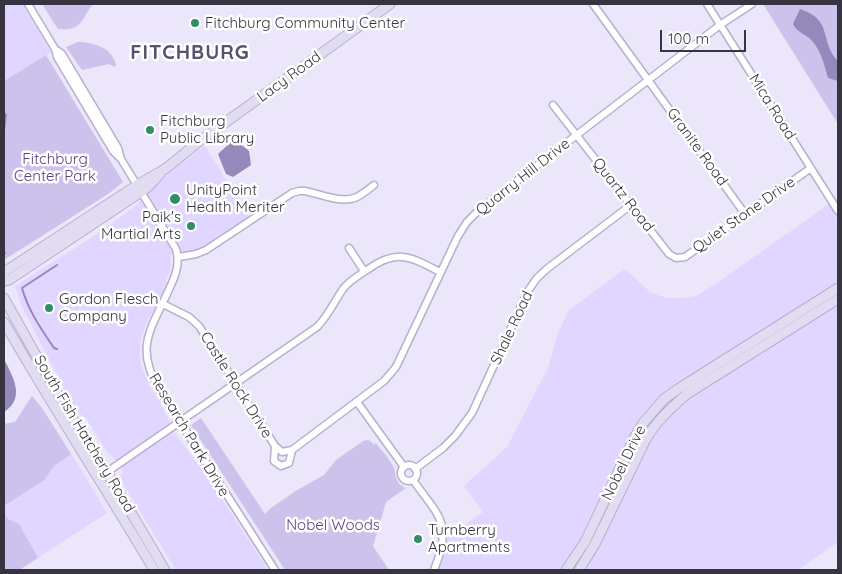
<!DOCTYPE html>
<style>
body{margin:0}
#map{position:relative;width:842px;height:574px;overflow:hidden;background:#ebe6fa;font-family:Quicksand,sans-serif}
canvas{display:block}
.frame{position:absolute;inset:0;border:5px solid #373441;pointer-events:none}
.scale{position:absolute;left:660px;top:30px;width:86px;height:22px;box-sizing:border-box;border:2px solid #373441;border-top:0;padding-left:6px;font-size:15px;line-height:18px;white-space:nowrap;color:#373441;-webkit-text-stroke:4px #fff;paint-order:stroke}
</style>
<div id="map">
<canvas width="842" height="574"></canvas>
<div class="frame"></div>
<div class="scale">100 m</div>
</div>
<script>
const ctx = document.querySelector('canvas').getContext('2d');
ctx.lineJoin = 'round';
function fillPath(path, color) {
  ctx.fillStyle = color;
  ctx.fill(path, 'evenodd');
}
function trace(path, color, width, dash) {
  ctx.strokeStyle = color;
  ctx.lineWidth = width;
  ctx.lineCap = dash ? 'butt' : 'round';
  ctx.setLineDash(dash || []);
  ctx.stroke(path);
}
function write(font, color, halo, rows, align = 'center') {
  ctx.font = font + ' Quicksand,sans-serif';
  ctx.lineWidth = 5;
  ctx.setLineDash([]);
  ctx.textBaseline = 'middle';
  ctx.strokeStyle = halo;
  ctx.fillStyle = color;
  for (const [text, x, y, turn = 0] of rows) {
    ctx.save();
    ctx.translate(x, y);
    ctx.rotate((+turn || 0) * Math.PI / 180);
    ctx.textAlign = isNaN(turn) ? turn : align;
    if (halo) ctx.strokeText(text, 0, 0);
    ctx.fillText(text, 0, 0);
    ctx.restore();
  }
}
const built = new Path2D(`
 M4,4H22L51,52L4,81Z
 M205,146L249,217L204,247L193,251L170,255L171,268L166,279V286L156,307L147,321L140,342V362L149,385L157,397L176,435L206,475L268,570H176L122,482L121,475L123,472L112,456L108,453L86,418L78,413L66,392L21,305L15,286L94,236L132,209L174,168Z
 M829,204L838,219V542L798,570H438L447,546L448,536L483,512L464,486L507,447L548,368L558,333L569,310L625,269L651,293L667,298H683L696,296L717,283Z
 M42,408L77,463L107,513L19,570H4V424L15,422Z`);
const green = new Path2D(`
 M42,4H93C81,19 82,32 58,29Z
 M763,4H838V124Z
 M78,42C93,42 113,48 116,65L114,67L109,64L82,70L66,47Z
 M46,55L123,182L108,194L4,260V81Z
 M32,396L42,408L71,454L54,466L44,480L4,506V424L15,422Z
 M201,418L265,514L271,508L294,492L324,475L336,460L363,441L368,440L373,443V445L376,443C381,450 389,458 393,466C398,477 393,482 406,488L386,502L373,546L389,570H285L191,425Z
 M4,513L8,519L19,524L38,558L19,570H4Z`);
const water = new Path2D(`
 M800,9C834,20 819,42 838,61V81L828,78C825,67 821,51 813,42C807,34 797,33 793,24Z
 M237,141L249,151L251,165L233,177L226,174L218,154L231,142Z
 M4,359C13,377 26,398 4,412Z`);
const stream = new Path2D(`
 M4,113L6,115L4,129
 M4,253H5
 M57,265L22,288C28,310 41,329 54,348L57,349`);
const street = new Path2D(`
 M28,4L55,49L57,57L113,151L121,159L176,249C180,262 177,273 171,285C153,327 133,345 159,389L275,570
 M593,4L745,214
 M707,4L838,211
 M55,49L62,54L118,148L121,159
 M553,105L669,254L676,258L685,257L811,168
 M349,248L364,271
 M179,257L196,254L206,250L292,193L299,191H305C320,194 342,204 357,197C363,194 369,189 374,185
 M163,304L189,317L199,326L275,446L282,452L292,450L384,381L396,367L458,236L467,222L479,210L720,25L752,4
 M357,402L404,467
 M275,446L274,461L281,466L289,463L292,450
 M401 473a8 8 0 1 1 16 0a8 8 0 1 1-16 0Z
 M415,469L443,448L455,436L472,413L528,291L537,278L548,268L631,205
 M107,472L317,327C328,316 334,302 343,289C349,281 359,275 367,270C397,248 411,257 440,272
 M413,480C440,518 453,523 434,570`);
const secondary = new Path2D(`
 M4,272L137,185L165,169L201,140L390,4
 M4,281L9,280L141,192L149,186L160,174
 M4,298L65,407L107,472L165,570
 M4,322C52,406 105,487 154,570
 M566,570L585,542L634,438L643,423L664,399L678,389L838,288
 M579,570L595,544L645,441C656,421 670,409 687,394L838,299`);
const markers = [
 [195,23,5,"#2f8e67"],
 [150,130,5,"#2f8e67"],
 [175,199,6,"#2f8e67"],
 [191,226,5,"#2f8e67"],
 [49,308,5,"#2f8e67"],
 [418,539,5,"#2f8e67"]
];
const poiNames = [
 ["Fitchburg Community Center",205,23],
 ["Fitchburg",160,121],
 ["Public Library",160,138],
 ["UnityPoint",186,190],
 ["Health Meriter",186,207],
 ["Paik's",181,217,"right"],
 ["Martial Arts",181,234,"right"],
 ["Gordon Flesch",59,299],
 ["Company",59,316],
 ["Turnberry",428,530],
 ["Apartments",428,547]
];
const streetNames = [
 ["Lacy Road",289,77,-36],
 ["Mica Road",772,107,58],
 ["Granite Road",697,147,54],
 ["Quarry Hill Drive",523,177,-38],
 ["Quartz Road",623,195,52],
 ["Quiet Stone Drive",744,215,-35],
 ["Shale Road",512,328,-65],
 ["Castle Rock Drive",236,385,58],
 ["South Fish Hatchery Road",84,434,59],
 ["Research Park Drive",189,435,59],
 ["Nobel Drive",624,463,-64]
];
const parkNames = [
 ["Fitchburg",55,159],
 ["Center Park",55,176],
 ["Nobel Woods",333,525]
];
const districtNames = [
 ["FITCHBURG",190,53]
];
fillPath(built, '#e0d6ff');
fillPath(green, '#ccc2eb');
fillPath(water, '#9588bb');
trace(stream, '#9588bb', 2);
trace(street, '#b7afd0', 9);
trace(secondary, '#b7afd0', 11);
trace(street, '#fff', 6);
trace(secondary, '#e2dcf2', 9);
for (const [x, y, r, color] of markers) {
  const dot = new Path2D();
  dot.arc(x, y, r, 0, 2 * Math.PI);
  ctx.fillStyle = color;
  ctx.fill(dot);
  trace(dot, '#fff', 2);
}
write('15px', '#373441', '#fff', poiNames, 'left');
write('15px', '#373441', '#fff', streetNames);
write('15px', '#554082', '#fff', parkNames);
ctx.letterSpacing = '1px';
write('bold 20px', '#59516e', '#fff', districtNames);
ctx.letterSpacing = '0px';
</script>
